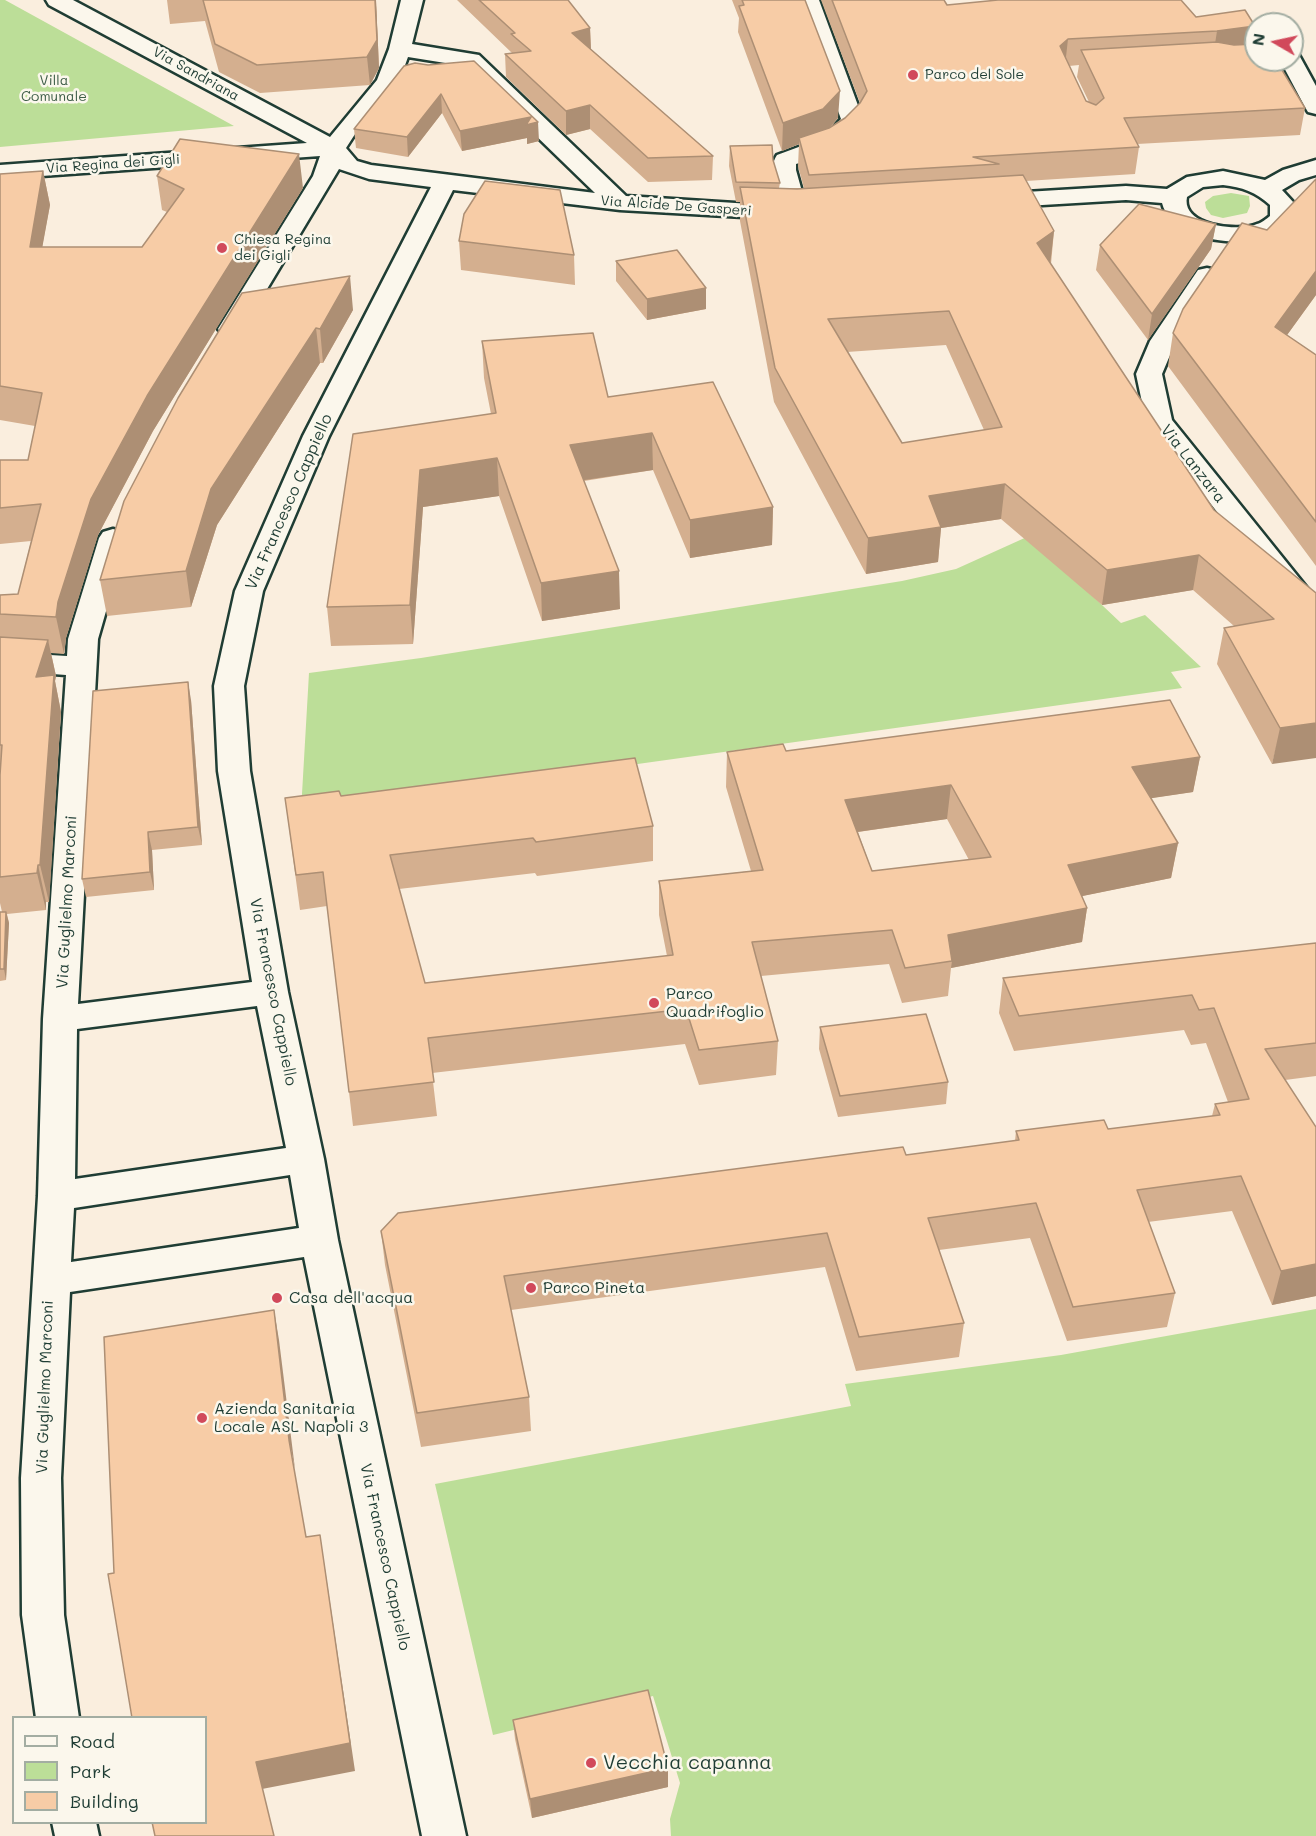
<!DOCTYPE html>
<style>
body{margin:0}
#map{position:relative;width:1316px;height:1836px;overflow:hidden;background:#faeede;font-family:Mali,sans-serif}
canvas{display:block}
.legend{position:absolute;left:12px;top:1716px;width:195px;height:108px;box-sizing:border-box;background:#fbf7ec;border:2px solid #a3ada2;margin:0;padding:8px 10px;list-style:none;font-size:18px;color:#1f3d34}
.legend li{display:flex;align-items:center;gap:12px;height:30px}
.legend b{width:30px;border:2px solid #a3ada2}
.north{position:absolute;left:1244px;top:12px;width:60px;height:60px;box-sizing:border-box;background:#fbf7ec;border:2px solid #a3ada2;border-radius:50%;rotate:279deg;font-size:16px;font-weight:700;line-height:24px;text-align:center;color:#1f3d34}
.north::after{content:'';display:block;margin:auto;width:21px;height:27px;background:#d1495b;clip-path:polygon(50% 0,100% 100%,50% 72%,0 100%)}
</style>
<div id="map">
<canvas width="1316" height="1836"></canvas>
<ul class="legend">
<li><b style="height:8px;background:#fbf7ec"></b>Road</li>
<li><b style="height:16px;background:#bcde98"></b>Park</li>
<li><b style="height:16px;background:#f7cca6"></b>Building</li>
</ul>
<div class="north">N</div>
</div>
<script>
const ctx = document.querySelector('canvas').getContext('2d');
ctx.lineJoin = 'round';
function fillPath(path, color) {
  ctx.fillStyle = color;
  ctx.fill(path, 'evenodd');
}
function trace(path, color, width, dash) {
  ctx.strokeStyle = color;
  ctx.lineWidth = width;
  ctx.lineCap = dash ? 'butt' : 'round';
  ctx.setLineDash(dash || []);
  ctx.stroke(path);
}
function write(font, color, halo, rows, align = 'center') {
  ctx.font = font + ' Mali,sans-serif';
  ctx.lineWidth = 5;
  ctx.setLineDash([]);
  ctx.textBaseline = 'middle';
  ctx.strokeStyle = halo;
  ctx.fillStyle = color;
  for (const [text, x, y, turn = 0] of rows) {
    ctx.save();
    ctx.translate(x, y);
    ctx.rotate((+turn || 0) * Math.PI / 180);
    ctx.textAlign = isNaN(turn) ? turn : align;
    if (halo) ctx.strokeText(text, 0, 0);
    ctx.fillText(text, 0, 0);
    ctx.restore();
  }
}
const green = new Path2D(`
 M0,0H5L234,126L0,147Z
 M1231,193L1249,196L1250,206L1247,213L1223,218L1211,215L1206,208L1205,202L1213,196Z
 M1029,536L1121,623L1145,615L1201,667L1171,672L1182,688L301,811L309,673L421,658L902,581L956,569Z
 M1316,1309V1836H671L670,1819L680,1783L653,1696L493,1735L435,1484L851,1406L845,1384L1061,1355Z`);
const street = new Path2D(`
 M46,0H73L330,137L377,80L389,49L401,0H423L412,44L479,55L626,196L782,206C778,190 767,169 777,155L823,138L841,119L797,0H819L863,119C845,149 829,154 796,164V170L808,213L805,218L796,220L620,210L453,190L329,436L263,591L244,686L250,771L288,992L324,1159L338,1240L466,1836H422L304,1257L70,1292L61,1478L64,1615L79,1718H36L22,1615L21,1478L38,1196L43,1019L66,675L0,670V652L67,656L68,639L99,538L103,532L113,529L123,532L127,538L98,639L78,1004L252,982L218,771L214,686L235,591L303,436L431,187L369,179L339,169L240,334L231,337L222,334L218,329L313,176L320,156L0,179V165L307,143L49,5ZM408,57L464,66L595,193L371,165L357,161L346,148L357,131L399,82ZM257,1006L286,1148L75,1179L77,1029ZM290,1175L299,1228L71,1262L74,1208Z
 M1292,54L1299,55L1316,86V114L1308,112L1305,107L1280,60H1292Z
 M1316,160V175L1299,180L1282,190L1294,203C1294,209 1295,216 1292,221C1272,255 1172,246 1162,203L1126,200L992,208L984,206L980,201L984,196L992,194L1126,186L1167,189L1187,177L1223,171L1265,180L1283,170ZM1223,185C1242,187 1256,192 1270,205V216C1266,219 1262,223 1257,224C1238,232 1181,226 1187,197L1203,187Z
 M1207,268L1216,270L1219,275L1176,341L1162,374L1172,420L1316,599V624L1306,621L1293,609L1146,421L1136,374L1150,341L1198,270Z
 M52,1822H96L99,1836H55Z`);
const wall = new Path2D(`
 M167,0H376L379,68L370,85L260,93L219,72L205,21L170,24Z
 M457,0H568L590,28L591,49L713,156L712,180L648,182L590,129L566,135L506,77L505,54L512,53Z
 M732,0H805L838,118L830,128L845,118L860,103L821,0H944L947,5L1196,17L1255,26L1251,44L1305,108L1300,135L1137,144L1139,147L1135,174L1026,181L1054,231L1051,264L1214,510L1316,593L1272,764L1217,664L1224,628L1234,626L1193,590L1102,605L1001,519L941,528L938,562L866,574L774,402L740,221V202H736L729,166L730,146L773,160L780,183L779,188H804L798,166L799,144L782,151L738,32L739,18ZM1079,65L1077,77L1089,102L1086,101L1069,66ZM946,345L984,430L902,443L847,352Z
 M404,66L539,141L527,144V138L462,151L442,113L408,157L356,148L354,129Z
 M43,171L50,205L42,247H142L167,212L162,210L157,176L303,188L153,431L98,535L66,638L64,654L51,653L56,676L55,681L61,712L49,902H46V910L7,914L9,923L6,980L0,981V912H2L0,903V595L18,594L31,541L0,544V460H28L35,426L0,420V174Z
 M1216,224L1211,249L1148,340L1096,270L1100,245Z
 M459,241L574,255L575,285L461,270Z
 M616,261L706,288V309L647,320L616,281Z
 M242,293L353,310L323,363H320L217,525L191,607L107,616L100,580Z
 M1316,295L1287,335L1316,355V566L1168,366L1173,333Z
 M482,341L608,397L773,507L772,545L690,558L653,470L584,481L620,609L542,621L499,496L423,507L413,644L331,646L327,607L491,414L484,378Z
 M191,700L202,845L152,850L154,890L86,897L82,879Z
 M786,751L1200,757L1193,792L1151,798L1178,843L1171,878L1082,896L1087,908L1082,942L951,968L948,996L902,1003L889,964L761,976L778,1041L776,1075L699,1085L685,1044L432,1073L437,1116L353,1126L327,906L300,910L285,798L341,796L653,826V861L537,876L535,873L399,889L425,983L667,956L659,915V881L751,871L726,787L727,752ZM947,819L969,860L872,871L858,832Z
 M1316,943V1076L1285,1080L1316,1296L1272,1305L1232,1211L1148,1222L1175,1293L1167,1327L1067,1341L1030,1238L939,1250L964,1323L959,1357L856,1371L825,1267L511,1310L529,1397L531,1431L421,1447L385,1265L381,1231L1015,1141L1016,1131L1108,1129L1212,1116L1215,1104L1228,1102L1206,1043L1191,1045L1184,1030L1014,1051L999,1013L1003,978Z
 M820,1027L948,1082L946,1104L838,1117L819,1049Z
 M513,1720L668,1787L532,1818L515,1739Z`);
const shadedWall = new Path2D(`
 M375,0H376L379,68L370,85L367,57Z
 M1255,26L1250,52L1213,57L1217,31Z
 M590,28L591,51L572,33Z
 M1068,39L1065,66L1060,46Z
 M840,91L838,118L822,136L799,138V144L782,151L783,123Z
 M441,94L442,113L408,157L407,137Z
 M590,105V129L566,135V111Z
 M531,117L538,122L539,141L527,144V138L462,151L460,131Z
 M299,154L303,188L153,431L98,535L66,638L64,654L56,617L58,602L91,499L147,396Z
 M43,171L50,205L36,282L30,247Z
 M1216,224L1211,249L1148,340L1152,314Z
 M1054,231L1050,265L1037,243Z
 M1316,271V295L1269,360L1275,327Z
 M350,276L353,310L323,363L320,329Z
 M706,288V309L647,320V299Z
 M316,328L320,363L217,525L191,607L186,571L211,489Z
 M652,433L653,470L571,482L570,445Z
 M497,458L499,496L423,507L413,644L410,605L420,470Z
 M1005,484L1001,519L941,528L938,562L866,574L868,538L929,496Z
 M773,507L772,545L690,558V520Z
 M1199,555L1193,590L1102,605L1107,570Z
 M619,571L620,609L542,621L541,583Z
 M48,640L56,676L55,681L61,712L49,902L40,865L36,677Z
 M188,682L191,700L202,845L198,827Z
 M1316,723V758L1272,764L1280,728Z
 M1200,757L1193,792L1126,802L1132,767Z
 M951,785L947,819L843,834L845,800Z
 M148,832L152,850L154,890L150,872Z
 M1178,843L1171,878L1063,900L1068,865Z
 M38,865L46,902V910L37,873Z
 M1087,908L1082,942L951,968L952,961L948,935Z
 M6,912L9,923L6,980L4,969Z
 M1316,1264V1296L1272,1305L1281,1271Z
 M274,1310L279,1340L295,1469L289,1440Z
 M320,1535L355,1771L262,1789L256,1762Z
 M668,1768V1787L532,1818L530,1799Z`);
const building = new Path2D(`
 M203,0H375L377,40L367,57L257,65L215,44Z
 M479,0H568L590,28L572,33L713,156L648,158L590,105L566,111L505,54L531,51L511,34L515,33Z
 M742,0H805L840,91L823,109L783,123L739,6L744,5Z
 M832,0H944L947,5L998,0H1181L1196,17L1245,10L1255,26L1217,31L1068,39L1060,46L1086,101L1096,105L1104,98L1081,50L1217,42L1234,45L1256,44V60H1276L1305,108L1124,118L1139,147L973,157L999,164L809,175L799,138L829,128L845,118L860,103L867,91Z
 M474,61L538,122L526,125L531,117L460,131L441,94L407,137L354,129L404,66L415,63L428,65Z
 M180,139L299,154L147,396L91,499L58,602L56,617L0,614V595L18,594L41,504L0,508V460H28L42,393L0,386V174L43,171L30,247H142L184,189L157,176Z
 M772,145L773,160L780,183L736,182L730,146Z
 M1023,175L1054,231L1037,243L1214,510L1316,593V723L1280,728L1224,628L1274,619L1199,555L1107,570L1005,484L929,496L941,527L868,538L775,368L740,187L797,189ZM949,311L1002,427L902,443L828,319Z
 M1316,179V271L1275,327L1316,355V522L1173,333L1183,309L1242,223L1267,230Z
 M485,181L560,190L574,255L459,241L464,214Z
 M1139,204L1216,224L1152,314L1100,245Z
 M677,250L706,288L647,299L616,261Z
 M350,276L320,329L316,328L211,489L186,571L100,580L124,501L178,398L242,293Z
 M593,333L608,397L713,382L773,507L690,520L652,433L570,445L619,571L541,583L497,458L420,470L410,605L327,607L353,434L496,413L482,341Z
 M0,637L48,640L36,677L54,675L40,865H38L37,873L0,877V775L2,745H0Z
 M188,682L198,827L148,832L150,872L82,879L93,691Z
 M1170,700L1200,757L1132,767L1178,843L1068,865L1087,908L948,935L952,961L905,968L892,930L752,942L778,1041L699,1050L686,1009L428,1038L434,1082L349,1092L323,872L296,875L285,798L339,791L341,796L635,758L653,826L536,842L533,838L390,855L425,983L673,955L659,881L763,870L727,752L783,744L786,751ZM951,785L991,857L872,871L845,800Z
 M0,912H6L4,969H0Z
 M1316,943V1043L1265,1049L1316,1127V1264L1281,1271L1241,1176L1137,1190L1175,1293L1073,1307L1036,1203L928,1218L964,1323L859,1337L827,1233L504,1276L529,1397L417,1413L381,1231L398,1213L903,1147L906,1155L1019,1140L1016,1131L1104,1120L1108,1129L1220,1115L1215,1104L1249,1099L1214,1008L1199,1010L1192,995L1019,1016L1003,978Z
 M926,1014L948,1082L840,1096L820,1027Z
 M274,1310L289,1440L306,1537L320,1535L350,1743L256,1762L274,1836H155L152,1822H206V1718H132L108,1574L114,1573L104,1337Z
 M648,1690L668,1768L530,1799L513,1720Z`);
const markers = [
 [913,75,6,"#d1495b"],
 [222,248,6,"#d1495b"],
 [654,1003,6,"#d1495b"],
 [531,1288,6,"#d1495b"],
 [277,1298,6,"#d1495b"],
 [202,1418,6,"#d1495b"],
 [591,1763,6,"#d1495b"]
];
const farStreetnames = [
 ["Via Sandriana",196,74,29],
 ["Via Regina dei Gigli",113,164,-4],
 ["Via Alcide De Gasperi",676,206,4]
];
const farPoinames = [
 ["Parco del Sole",925,75],
 ["Chiesa Regina",234,240],
 ["dei Gigli",234,256]
];
const farParknames = [
 ["Villa",54,81],
 ["Comunale",54,97]
];
const streetNames = [
 ["Via Lanzara",1193,464,52],
 ["Via Francesco Cappiello",289,502,-66],
 ["Via Guglielmo Marconi",67,902,-87],
 ["Via Francesco Cappiello",273,992,79],
 ["Via Guglielmo Marconi",45,1387,-88],
 ["Via Francesco Cappiello",385,1557,78]
];
const poiNames = [
 ["Parco",666,994],
 ["Quadrifoglio",666,1012],
 ["Parco Pineta",543,1288],
 ["Casa dell'acqua",289,1298],
 ["Azienda Sanitaria",214,1409],
 ["Locale ASL Napoli 3",214,1427]
];
const nearPoinames = [
 ["Vecchia capanna",603,1763]
];
fillPath(green, '#bcde98');
trace(street, '#1f3d34', 5);
fillPath(street, '#fbf7ec');
fillPath(wall, '#d4af8f');
fillPath(shadedWall, '#ad8f74');
fillPath(building, '#f7cca6');
trace(building, '#ad8f74', 1.5);
for (const [x, y, r, color] of markers) {
  const dot = new Path2D();
  dot.arc(x, y, r, 0, 2 * Math.PI);
  ctx.fillStyle = color;
  ctx.fill(dot);
  trace(dot, '#fbf7ec', 2);
}
write('14px', '#1f3d34', '#fbf7ec', farStreetnames);
write('14px', '#1f3d34', '#fbf7ec', farPoinames, 'left');
write('14px', '#3e5d48', '#fbf7ec', farParknames);
write('16px', '#1f3d34', '#fbf7ec', streetNames);
write('16px', '#1f3d34', '#fbf7ec', poiNames, 'left');
write('20px', '#1f3d34', '#fbf7ec', nearPoinames, 'left');
</script>
